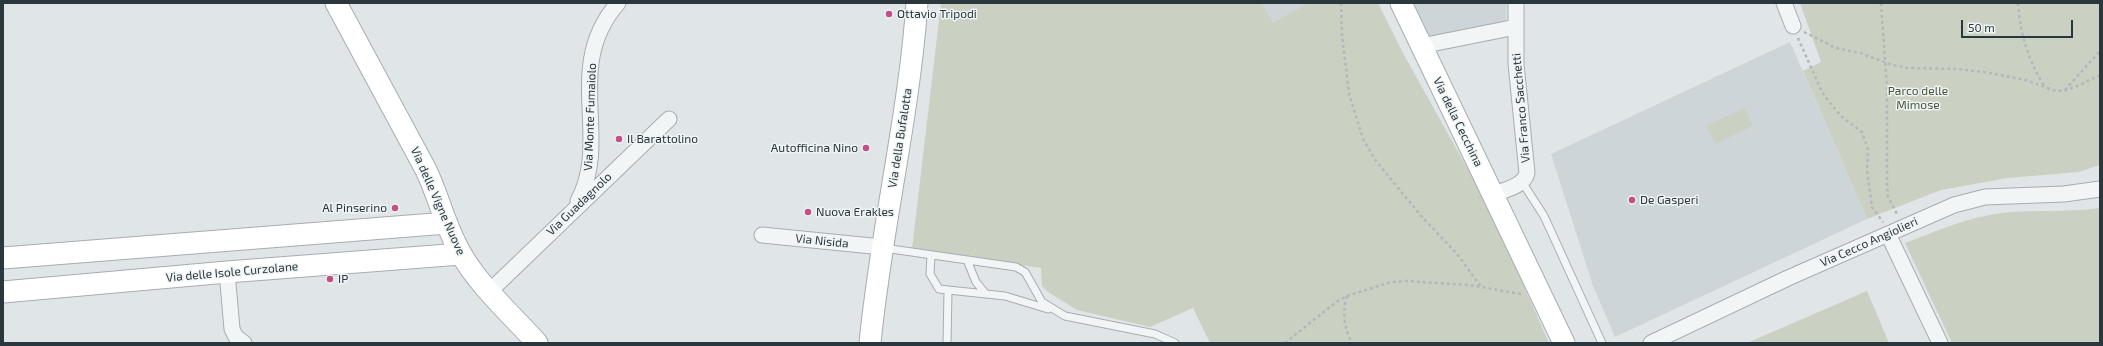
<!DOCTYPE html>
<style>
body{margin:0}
#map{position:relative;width:2103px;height:346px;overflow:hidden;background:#e0e5e8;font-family:"Exo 2",sans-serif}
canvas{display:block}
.frame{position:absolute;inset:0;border:4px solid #2a373d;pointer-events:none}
.scale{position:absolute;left:1961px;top:20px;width:112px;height:18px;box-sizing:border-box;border:2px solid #2a373d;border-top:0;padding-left:5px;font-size:12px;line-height:14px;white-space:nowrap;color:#2a373d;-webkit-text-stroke:3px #eff4f5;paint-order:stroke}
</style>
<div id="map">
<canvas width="2103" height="346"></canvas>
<div class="frame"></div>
<div class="scale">50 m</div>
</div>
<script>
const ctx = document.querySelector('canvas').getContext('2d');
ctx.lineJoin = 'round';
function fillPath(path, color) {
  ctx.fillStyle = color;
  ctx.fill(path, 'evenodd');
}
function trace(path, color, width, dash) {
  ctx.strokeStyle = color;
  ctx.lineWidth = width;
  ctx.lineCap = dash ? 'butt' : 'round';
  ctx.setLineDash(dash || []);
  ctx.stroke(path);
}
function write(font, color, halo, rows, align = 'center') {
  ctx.font = font + ' "Exo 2",sans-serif';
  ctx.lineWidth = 3;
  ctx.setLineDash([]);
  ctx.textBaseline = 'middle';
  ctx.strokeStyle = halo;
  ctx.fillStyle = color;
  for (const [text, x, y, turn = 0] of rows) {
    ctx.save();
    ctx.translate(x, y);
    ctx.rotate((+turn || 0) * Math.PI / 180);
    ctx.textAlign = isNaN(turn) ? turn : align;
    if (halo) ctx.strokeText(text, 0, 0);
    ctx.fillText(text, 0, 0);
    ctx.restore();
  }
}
const built = new Path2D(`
 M1262,3H1308L1273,22Z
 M1414,3H1507L1506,22L1429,37Z
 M1790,42L1867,219L1615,337L1593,286L1551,154Z`);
const green = new Path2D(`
 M941,3H1262L1273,22L1308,3H1378L1404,55L1490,209L1549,343H1210L1193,308L1150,327L1077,310L1048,292L1042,286L1041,268L912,249Z
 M1800,3H2100V165L2079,172L2008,178L1941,190L1867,219L1803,71L1821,62Z
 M1745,108L1753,126L1715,144L1706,126Z
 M2100,208V343H1952L1905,243C1937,231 1968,217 2002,213C2034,209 2067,213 2100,208Z
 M1867,291L1889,343H1747Z`);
const path = new Path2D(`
 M1341,3L1342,35L1349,94L1363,139L1376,161L1422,217L1458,255L1481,287
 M1881,3L1887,88V184L1888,197L1897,214
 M2018,3C2020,34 2028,59 2044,86
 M1804,32L1836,48L1860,53L1892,65L1908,68L1959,69L1990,73L2026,80L2053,90L2064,91L2075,87L2100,75
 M1798,38L1822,92L1830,103L1842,117L1862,132L1868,150L1867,170L1872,207L1883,222
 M2065,90L2100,51
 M1347,296C1342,312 1344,328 1352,343
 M1285,343L1336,302L1347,296L1391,282L1406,281L1469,285L1521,294`);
const lane = new Path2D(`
 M1522,182L1544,216L1602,343
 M884,248L1016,267L1025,272L1042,302L1065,316L1155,334L1175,343
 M931,255L930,274L939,289L1005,296L1048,309
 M967,260L976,282L985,293
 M947,343L948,291`);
const street = new Path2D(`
 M1784,3L1793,26
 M1421,46L1516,27
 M1494,194C1505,190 1524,186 1527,173L1516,64V3
 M578,201C612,138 562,67 618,3
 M1888,234L1940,343
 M762,235L882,247
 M227,272L232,329L236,337L244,343
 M490,291L669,119
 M1651,343L1788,278L1954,205L1985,197L2064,194L2100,189`);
const secondary = new Path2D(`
 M336,3L426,170C439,197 445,226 460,252C478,285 512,315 537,343
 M1401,3L1564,343
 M3,258L447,223
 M3,292L227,272L461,254
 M870,343C881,229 909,117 917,3`);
const markers = [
 [889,14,4,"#c15084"],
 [619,139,4,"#c15084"],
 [866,148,4,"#c15084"],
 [1632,200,4,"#c15084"],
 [395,208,4,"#c15084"],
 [808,212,4,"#c15084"],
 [330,279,4,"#c15084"]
];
const poiNames = [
 ["Ottavio Tripodi",897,14],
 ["Il Barattolino",627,139],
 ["Autofficina Nino",858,148,"right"],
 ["De Gasperi",1640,200],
 ["Al Pinserino",387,208,"right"],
 ["Nuova Erakles",816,212],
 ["IP",338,279]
];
const parkNames = [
 ["Parco delle",1918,91],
 ["Mimose",1918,105]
];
const streetNames = [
 ["Via Franco Sacchetti",1521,108,-95],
 ["Via Monte Fumaiolo",590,117,-88],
 ["Via della Cecchina",1458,122,64],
 ["Via della Bufalotta",900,138,-81],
 ["Via delle Vigne Nuove",438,201,66],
 ["Via Guadagnolo",579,204,-44],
 ["Via Nisida",822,241,6],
 ["Via Cecco Angiolieri",1869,242,-24],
 ["Via delle Isole Curzolane",232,272,-5]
];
fillPath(built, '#ced5d9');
fillPath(green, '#cad1c2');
trace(lane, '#a6adb1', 9);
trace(street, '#a6adb1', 17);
trace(secondary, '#a6adb1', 23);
trace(path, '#b2b8bb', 2.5, [3, 3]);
trace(lane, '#f2f5f6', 7);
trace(street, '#f2f5f6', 15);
trace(secondary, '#fff', 21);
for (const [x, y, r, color] of markers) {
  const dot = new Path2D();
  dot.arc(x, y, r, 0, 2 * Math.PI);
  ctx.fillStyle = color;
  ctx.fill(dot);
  trace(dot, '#eff4f5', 1.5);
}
write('12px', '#2a373d', '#eff4f5', poiNames, 'left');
write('12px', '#485839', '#eff4f5', parkNames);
write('12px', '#2a373d', '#eff4f5', streetNames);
</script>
